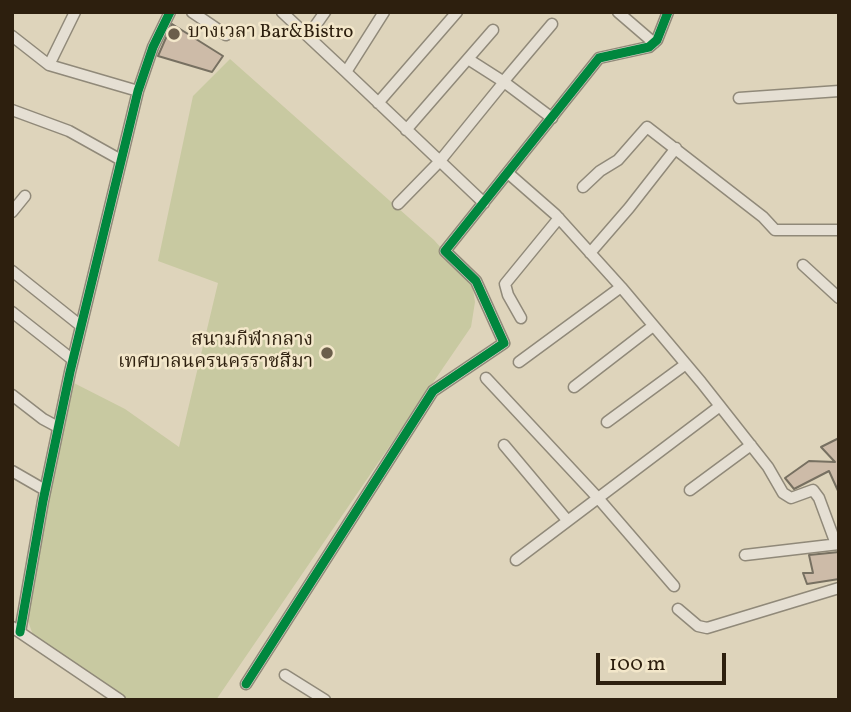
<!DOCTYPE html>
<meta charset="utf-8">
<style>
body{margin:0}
#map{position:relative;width:851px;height:712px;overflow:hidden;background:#ded4bb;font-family:Vollkorn,serif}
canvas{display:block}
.frame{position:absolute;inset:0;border:14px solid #2d1f0e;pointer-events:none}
.scale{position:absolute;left:596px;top:653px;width:130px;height:32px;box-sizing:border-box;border:4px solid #2d1f0e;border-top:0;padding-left:9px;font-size:21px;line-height:24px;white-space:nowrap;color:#2d1f0e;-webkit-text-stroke:5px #f3e7ca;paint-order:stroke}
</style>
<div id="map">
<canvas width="851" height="712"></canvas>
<div class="frame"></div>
<div class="scale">100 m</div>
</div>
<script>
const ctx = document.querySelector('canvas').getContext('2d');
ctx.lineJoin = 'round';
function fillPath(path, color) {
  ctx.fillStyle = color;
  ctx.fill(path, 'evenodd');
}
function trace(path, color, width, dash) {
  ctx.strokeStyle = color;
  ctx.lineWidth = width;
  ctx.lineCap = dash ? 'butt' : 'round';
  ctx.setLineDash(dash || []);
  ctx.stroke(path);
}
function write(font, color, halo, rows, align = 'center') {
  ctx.font = font + ' Vollkorn,"Noto Serif Thai",serif';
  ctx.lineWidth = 5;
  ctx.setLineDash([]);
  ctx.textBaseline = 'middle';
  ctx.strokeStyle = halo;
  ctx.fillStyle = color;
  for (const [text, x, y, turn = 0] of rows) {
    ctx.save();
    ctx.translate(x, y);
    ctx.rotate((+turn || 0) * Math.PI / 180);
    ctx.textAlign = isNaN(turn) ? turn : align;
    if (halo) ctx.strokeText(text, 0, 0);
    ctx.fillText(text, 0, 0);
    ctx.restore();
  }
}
const green = new Path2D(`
 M230,59L434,240L472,283L475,302L471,327L216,700H122L91,680L33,635L24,610L68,380L125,409L179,447L218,283L158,261L193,96Z`);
const building = new Path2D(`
 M172,24L223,56L212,72L158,56Z
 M839,438V493L829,471L794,489L785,478L809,461L835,462L821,447Z
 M839,552V579L807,584L803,573H813L809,555Z`);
const minor = new Path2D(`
 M192,12L226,35
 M282,12L346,72L384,12
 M618,12L654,43
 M12,36L49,65L138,91
 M308,36L325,12
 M468,59L504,82L552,118
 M49,65L75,12
 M346,72L484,203
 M503,82L552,24
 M739,98L839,91
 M378,103L457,12
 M12,110L69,131L121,160
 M406,130L493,30
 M508,173L556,215L621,287L701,382L768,467L783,493L791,498L813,490L819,498L836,544
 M583,187L600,171L618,160L647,127L763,217L775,230H839
 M398,204L439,162L504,82
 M12,212L25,196
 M590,253L629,208L676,148
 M803,265L839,298
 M12,271L81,326
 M12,312L73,360
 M521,318L508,295L505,284L559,218
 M519,362L621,287
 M486,378L598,498L674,586
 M574,387L653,326
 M12,395L43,419L58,427
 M607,422L686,364
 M504,445L567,520
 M12,471L45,490
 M690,490L751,445
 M745,555L839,544
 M516,560L720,406
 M678,609L698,626L707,628L839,588
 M12,627L120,700
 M20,632L43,501L70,372L138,91L153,47L170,12
 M285,675L325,700
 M246,684L433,391L504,343L476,281L445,251L599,58L649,47L657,40L668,12`);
const cycleway = new Path2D(`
 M20,632L43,501L70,372L138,91L153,47L170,12
 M246,684L433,391L504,343L476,281L445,251L599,58L649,47L657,40L668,12`);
const markers = [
 [174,34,7,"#6b5e4b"],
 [327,353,7,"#6b5e4b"]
];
const poiNames = [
 ["บางเวลา Bar&Bistro",188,34],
 ["สนามกีฬากลาง",313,342,"right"],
 ["เทศบาลนครนครราชสีมา",313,364,"right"]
];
fillPath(green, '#c8c9a1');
fillPath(building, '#cdbba8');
trace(building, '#777061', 2);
trace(minor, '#908979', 13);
trace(minor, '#e5dfd3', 10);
trace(cycleway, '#00873e', 9);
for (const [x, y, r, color] of markers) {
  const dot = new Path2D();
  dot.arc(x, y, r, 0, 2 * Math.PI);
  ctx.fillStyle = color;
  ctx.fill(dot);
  trace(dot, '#f3e7ca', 2.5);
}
write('19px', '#2d1f0e', '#f3e7ca', poiNames, 'left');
</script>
